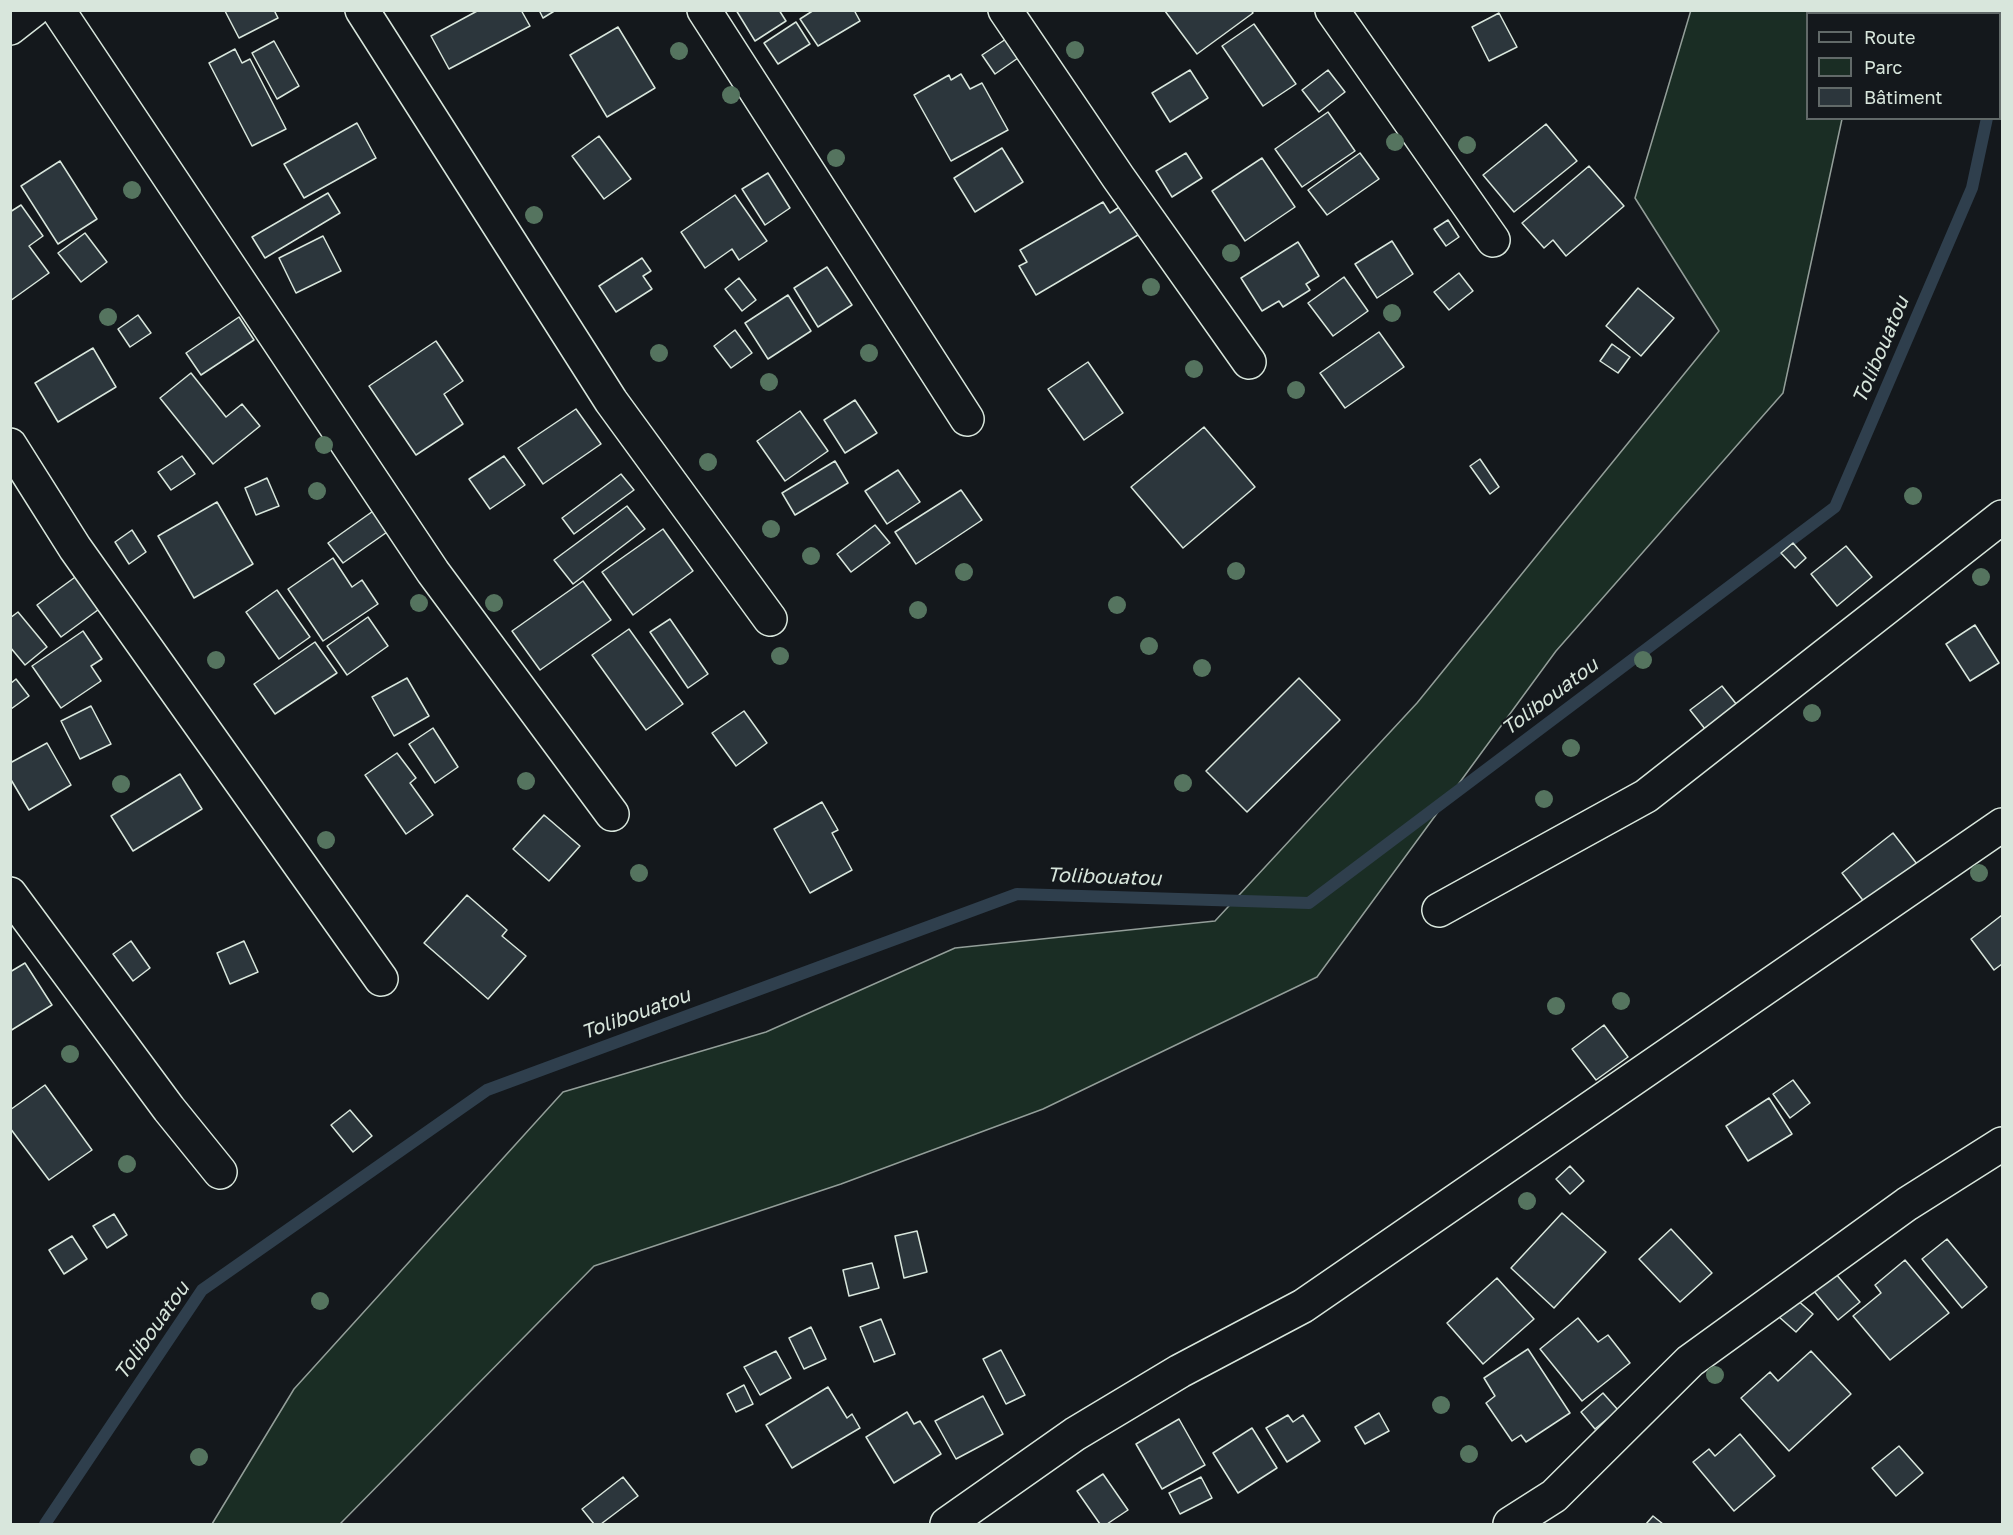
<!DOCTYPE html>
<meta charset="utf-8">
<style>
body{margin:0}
#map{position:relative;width:2013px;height:1535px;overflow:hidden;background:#14181c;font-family:"Golos Text",sans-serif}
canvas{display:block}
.frame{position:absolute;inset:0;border:12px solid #d8e6dc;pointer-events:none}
.legend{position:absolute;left:1806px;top:12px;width:195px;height:108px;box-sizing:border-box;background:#14181c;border:2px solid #626a69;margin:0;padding:8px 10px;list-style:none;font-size:18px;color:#d8e6dc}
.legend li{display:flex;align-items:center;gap:12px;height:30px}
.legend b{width:30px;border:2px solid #626a69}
</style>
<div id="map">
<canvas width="2013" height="1535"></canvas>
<div class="frame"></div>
<ul class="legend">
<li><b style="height:8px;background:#14181c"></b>Route</li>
<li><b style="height:16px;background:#1a2d24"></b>Parc</li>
<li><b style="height:16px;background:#2c363c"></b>Bâtiment</li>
</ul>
</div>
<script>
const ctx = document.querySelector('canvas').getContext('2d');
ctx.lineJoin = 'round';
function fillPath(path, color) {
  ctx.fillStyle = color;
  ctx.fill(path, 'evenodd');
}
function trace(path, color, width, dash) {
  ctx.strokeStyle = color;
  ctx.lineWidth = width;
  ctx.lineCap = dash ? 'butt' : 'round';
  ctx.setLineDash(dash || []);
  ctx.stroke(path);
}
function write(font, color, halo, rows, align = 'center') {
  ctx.font = font + ' "Golos Text",sans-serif';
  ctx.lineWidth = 4.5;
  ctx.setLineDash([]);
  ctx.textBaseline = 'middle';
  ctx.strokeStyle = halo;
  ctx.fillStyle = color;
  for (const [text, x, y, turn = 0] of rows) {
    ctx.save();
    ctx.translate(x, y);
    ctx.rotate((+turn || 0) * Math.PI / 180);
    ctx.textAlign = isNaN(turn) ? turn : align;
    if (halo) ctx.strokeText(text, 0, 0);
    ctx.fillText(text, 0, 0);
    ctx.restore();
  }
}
const green = new Path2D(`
 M1691,10L1886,11L1885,14H1808V118L1842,119L1783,393L1556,651L1317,977L1043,1109L841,1184L594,1266L340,1524H212L294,1389L563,1092L766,1032L955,948L1215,921L1417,703L1719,331L1635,198Z`);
const stream = new Path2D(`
 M2000,62L2002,48
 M45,1524L202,1290L487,1090L1017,894L1309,903L1835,507L1972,188L1987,118`);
const building = new Path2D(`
 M274,10L278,18L239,38L225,11Z
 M479,10H521L530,26L449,69L431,36Z
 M539,10H556L543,18Z
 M736,10H779L786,21L755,41Z
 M814,10H854L860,21L818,46L800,19Z
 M1251,10L1253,13L1197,54L1165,11Z
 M1499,13L1517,47L1489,61L1472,27Z
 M796,22L810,44L778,64L764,43Z
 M1254,24L1296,84L1263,106L1222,46Z
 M618,27L655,88L607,117L570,55Z
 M1006,39L1018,58L995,74L982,55Z
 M274,41L299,86L277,99L252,53Z
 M235,49L242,63L250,59L286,129L252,146L209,63Z
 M1190,70L1208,98L1170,122L1152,93Z
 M1328,70L1345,92L1319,112L1302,90Z
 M961,74L970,89L982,83L1008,130L951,161L914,95L949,75L951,80Z
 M1328,112L1355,151L1302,187L1275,149Z
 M357,123L376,158L304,198L284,164Z
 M1546,124L1577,161L1514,212L1483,175Z
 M599,136L631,179L604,199L572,156Z
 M1002,148L1023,182L975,212L954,178Z
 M1186,153L1202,178L1172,197L1156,171Z
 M1360,153L1379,179L1327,215L1308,190Z
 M1262,158L1295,207L1245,241L1212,191Z
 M60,161L97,219L58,244L21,186Z
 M1589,166L1624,206L1566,256L1553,240L1544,248L1522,223Z
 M768,173L790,208L765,225L742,189Z
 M328,193L340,213L265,258L252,237Z
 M735,195L767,241L739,260L732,249L705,268L681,232Z
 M1103,202L1110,213L1121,206L1138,235L1036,295L1019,266L1027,262L1020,250Z
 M21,205L43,236L29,246L49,273L10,301V212Z
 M1448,220L1459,237L1446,246L1434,229Z
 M85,233L107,262L81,282L58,253Z
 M323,236L341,271L296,293L279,258Z
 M1392,241L1413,274L1377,298L1355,264Z
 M1298,242L1319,276L1306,284L1310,290L1283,307L1279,301L1262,311L1241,278Z
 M642,258L651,271L643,276L652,289L616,312L599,286Z
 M827,267L852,305L818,327L794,288Z
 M1459,273L1473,291L1449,310L1434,292Z
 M1344,277L1368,311L1333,336L1308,303Z
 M739,278L756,300L742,311L725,289Z
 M1638,288L1674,318L1641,356L1606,326Z
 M788,295L811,331L768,359L745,323Z
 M138,315L151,333L130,347L118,329Z
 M239,317L254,340L201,375L186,353Z
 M735,330L752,353L731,368L714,346Z
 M1379,332L1404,367L1345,408L1320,373Z
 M436,341L463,381L444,394L463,424L416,455L369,386Z
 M1612,344L1630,357L1618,373L1600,361Z
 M93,348L116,387L58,422L35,383Z
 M1088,362L1123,413L1084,440L1048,389Z
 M191,373L226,417L242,404L260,426L213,464L160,398Z
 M855,400L877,433L845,453L824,420Z
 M576,409L601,444L543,484L518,448Z
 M800,411L828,451L785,481L757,441Z
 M1204,427L1255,487L1183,548L1131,487Z
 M182,456L195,474L171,490L158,472Z
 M504,456L525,485L490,509L469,479Z
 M1480,459L1499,487L1490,494L1470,466Z
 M835,461L848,483L795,515L782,493Z
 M898,470L920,502L887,524L865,491Z
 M621,474L634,490L574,534L562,518Z
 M267,478L279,506L256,515L245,488Z
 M961,490L982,520L916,564L895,532Z
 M217,502L253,564L194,598L158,536Z
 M627,506L645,529L573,584L554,560Z
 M376,509L390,530L343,563L328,543Z
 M875,525L890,543L851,572L837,554Z
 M663,529L693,571L633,615L602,572Z
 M132,530L146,552L129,564L115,542Z
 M1793,543L1806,558L1795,568L1781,553Z
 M1846,546L1872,577L1837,606L1811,574Z
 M333,558L352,587L362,580L378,604L323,641L288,589Z
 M78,575L102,607L61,637L37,605Z
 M583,581L611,620L540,670L512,631Z
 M277,590L310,637L279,659L246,612Z
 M18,612L47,647L25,665L10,647V618Z
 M368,617L388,646L347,675L327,646Z
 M670,619L708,674L688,688L650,632Z
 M1975,625L1999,663L1970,681L1946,644Z
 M629,629L683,704L646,730L592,655Z
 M83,631L102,659L91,666L101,681L61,708L32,666Z
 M315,642L337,673L275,714L254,684Z
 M407,678L429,716L394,736L372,697Z
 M1299,678L1340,720L1247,812L1206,771Z
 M16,679L29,696L11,709L10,684Z
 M1722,686L1741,710L1709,734L1690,710Z
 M91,706L111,744L80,759L61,721Z
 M744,711L767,743L736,766L712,733Z
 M433,728L458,767L435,783L409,744Z
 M47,743L71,785L29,810L10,778V763Z
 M397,753L416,778L410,783L433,815L406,834L365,775Z
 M180,774L202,809L133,851L111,816Z
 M822,802L838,830L832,833L852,870L810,893L774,829Z
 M544,815L580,846L549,881L513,849Z
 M1893,833L1917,864L1865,903L1842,873Z
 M467,895L507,930L502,936L526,956L488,999L424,943Z
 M2002,915V964L1994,970L1971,939Z
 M131,941L150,968L133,981L113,954Z
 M244,941L258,972L230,984L217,953Z
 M25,963L52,1005L10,1031V972Z
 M1604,1025L1628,1057L1596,1080L1572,1049Z
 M1793,1080L1810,1103L1790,1118L1773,1094Z
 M45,1085L92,1150L49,1180L10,1128V1110Z
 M1769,1098L1792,1134L1748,1161L1726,1126Z
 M350,1110L372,1136L353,1152L331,1125Z
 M1570,1166L1584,1181L1570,1194L1556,1179Z
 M1562,1213L1606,1252L1554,1308L1511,1268Z
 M114,1214L127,1235L107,1248L93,1226Z
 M1671,1229L1712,1273L1680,1302L1639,1259Z
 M917,1231L927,1272L904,1278L895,1236Z
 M72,1236L87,1259L64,1274L49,1250Z
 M1947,1239L1987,1287L1962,1308L1922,1259Z
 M1905,1260L1949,1313L1890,1360L1853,1316L1881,1293L1875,1285Z
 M872,1263L879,1288L849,1296L843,1270Z
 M1835,1273L1860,1302L1838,1320L1813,1290Z
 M1497,1278L1534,1319L1483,1364L1447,1323Z
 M1795,1298L1813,1314L1796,1332L1778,1316Z
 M1578,1318L1598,1342L1608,1335L1630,1363L1582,1401L1540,1349Z
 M881,1319L895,1354L874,1362L860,1327Z
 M811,1327L826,1359L804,1369L789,1338Z
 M1528,1349L1570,1413L1526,1442L1521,1435L1512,1441L1486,1403L1495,1396L1484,1378Z
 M1001,1350L1025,1395L1006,1404L983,1359Z
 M776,1351L791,1378L760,1395L744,1367Z
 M1811,1351L1851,1394L1789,1451L1741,1398L1770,1372L1778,1381Z
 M744,1385L753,1404L736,1412L727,1394Z
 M828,1387L847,1418L852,1414L860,1428L792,1468L766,1425Z
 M1603,1393L1618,1410L1595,1429L1581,1412Z
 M983,1396L1003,1434L956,1459L935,1421Z
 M907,1412L914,1424L920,1421L941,1454L894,1483L866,1437Z
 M1379,1413L1389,1431L1365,1444L1355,1427Z
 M1288,1415L1293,1422L1303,1415L1320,1441L1287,1462L1266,1428Z
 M1179,1419L1205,1465L1162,1489L1136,1444Z
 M1252,1428L1277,1468L1238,1493L1213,1453Z
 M1740,1434L1775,1476L1734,1511L1693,1462L1709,1449L1715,1456Z
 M1899,1446L1923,1473L1896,1496L1872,1468Z
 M1103,1474L1128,1510L1107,1524H1100L1077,1491Z
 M623,1477L638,1496L601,1524H594L582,1509Z
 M1201,1477L1212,1498L1180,1514L1169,1493Z
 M1653,1516L1663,1524H1646Z`);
const minor = new Path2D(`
 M58,10L433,572L612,814
 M362,10L611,401L770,619
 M704,10L967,419
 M1005,10L1118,177L1249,362
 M1332,10L1493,240
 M10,28L33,10
 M10,445L75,548L381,979
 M10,894L169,1109L220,1172
 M1439,910L1646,796L2002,517
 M947,1524L1075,1434L1180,1371L1303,1306L2002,825
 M1510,1524L1554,1496L1690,1361L1907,1204L2002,1144`);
const trees = [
 [1075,50],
 [679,51],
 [731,95],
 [1395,142],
 [1467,145],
 [836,158],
 [132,190],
 [534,215],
 [1231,253],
 [1151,287],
 [1392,313],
 [108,317],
 [659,353],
 [869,353],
 [1194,369],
 [769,382],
 [1296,390],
 [324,445],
 [708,462],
 [317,491],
 [1913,496],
 [771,529],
 [811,556],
 [1236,571],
 [964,572],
 [1981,577],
 [419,603],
 [494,603],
 [1117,605],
 [918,610],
 [1149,646],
 [780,656],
 [216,660],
 [1643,660],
 [1202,668],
 [1812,713],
 [1571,748],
 [526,781],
 [1183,783],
 [121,784],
 [1544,799],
 [326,840],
 [639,873],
 [1979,873],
 [1621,1001],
 [1556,1006],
 [70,1054],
 [127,1164],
 [1527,1201],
 [320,1301],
 [1715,1375],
 [1441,1405],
 [1469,1454],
 [199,1457]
];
const waterNames = [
 ["Tolibouatou",1881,350,-67],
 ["Tolibouatou",1550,697,-37],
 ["Tolibouatou",1104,877,2],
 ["Tolibouatou",636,1014,-20],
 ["Tolibouatou",152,1331,-55]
];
fillPath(green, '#1a2d24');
trace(green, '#939e99', 1.5);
trace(stream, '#2f3f4d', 12);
fillPath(building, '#2c363c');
trace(building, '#d8e6dc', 1.5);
trace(minor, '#d8e6dc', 36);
trace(minor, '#14181c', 33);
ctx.fillStyle = '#55745f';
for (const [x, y] of trees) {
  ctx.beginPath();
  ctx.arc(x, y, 9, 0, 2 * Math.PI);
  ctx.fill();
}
write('italic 20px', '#d8e6dc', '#14181c', waterNames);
</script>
